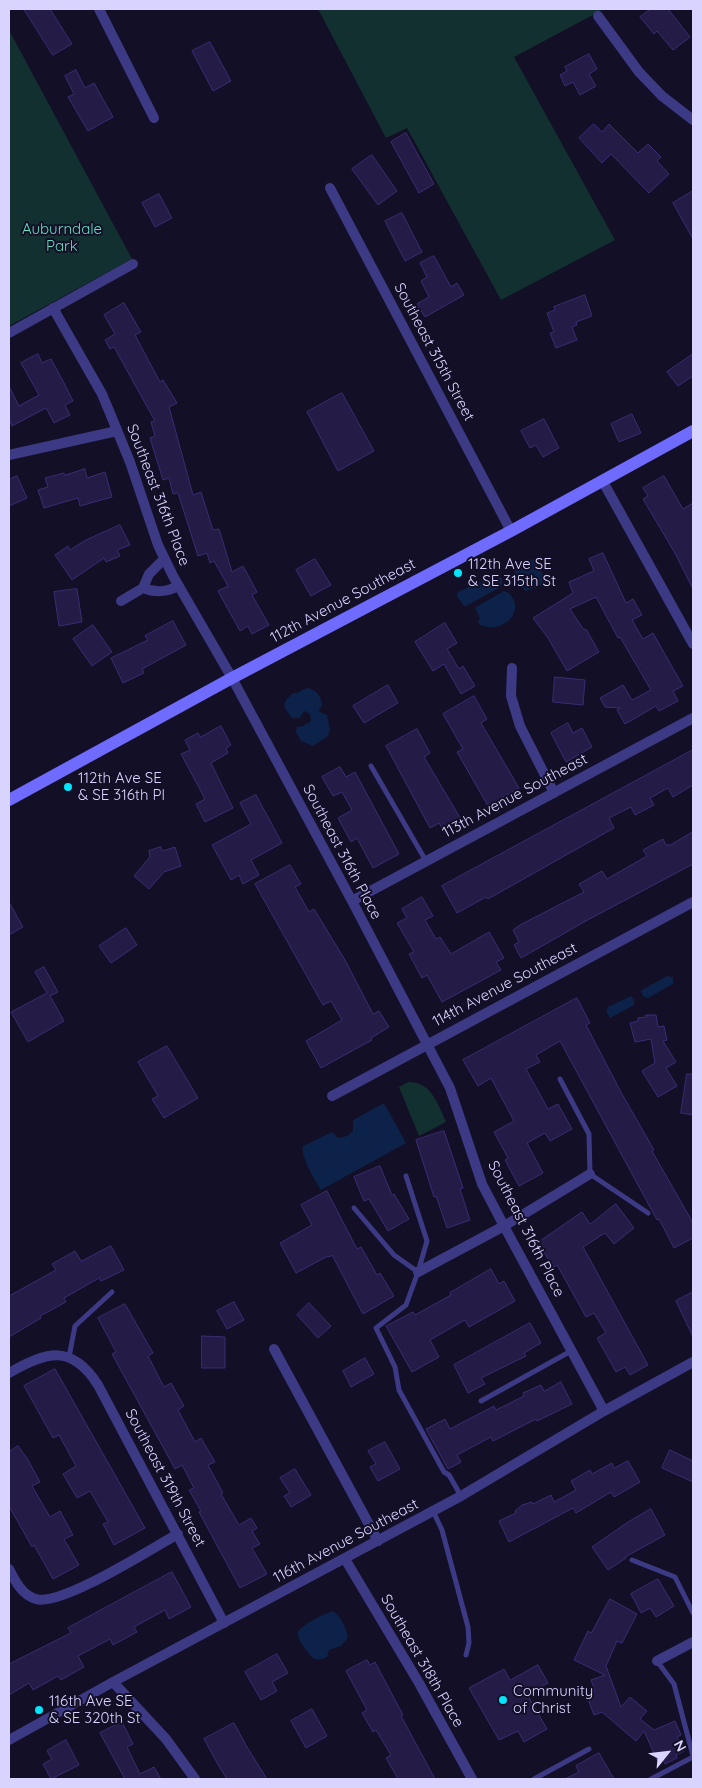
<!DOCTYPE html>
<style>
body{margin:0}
#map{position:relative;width:702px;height:1788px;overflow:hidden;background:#130f26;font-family:Quicksand,sans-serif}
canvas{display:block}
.frame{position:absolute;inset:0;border:10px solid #d9d4ff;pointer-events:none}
.north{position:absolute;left:642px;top:1728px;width:50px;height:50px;-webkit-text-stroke:4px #130f26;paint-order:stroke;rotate:61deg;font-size:14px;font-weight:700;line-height:20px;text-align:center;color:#d9d4ff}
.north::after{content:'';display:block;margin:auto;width:18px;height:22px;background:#d9d4ff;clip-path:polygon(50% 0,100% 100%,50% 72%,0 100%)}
</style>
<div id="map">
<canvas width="702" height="1788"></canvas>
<div class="frame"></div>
<div class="north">N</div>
</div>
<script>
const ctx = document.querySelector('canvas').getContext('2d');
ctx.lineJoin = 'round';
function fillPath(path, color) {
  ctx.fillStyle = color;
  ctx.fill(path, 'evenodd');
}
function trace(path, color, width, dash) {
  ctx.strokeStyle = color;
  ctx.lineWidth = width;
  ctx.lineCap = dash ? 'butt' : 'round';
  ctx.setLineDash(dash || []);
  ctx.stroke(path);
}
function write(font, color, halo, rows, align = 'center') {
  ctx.font = font + ' Quicksand,sans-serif';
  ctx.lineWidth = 4;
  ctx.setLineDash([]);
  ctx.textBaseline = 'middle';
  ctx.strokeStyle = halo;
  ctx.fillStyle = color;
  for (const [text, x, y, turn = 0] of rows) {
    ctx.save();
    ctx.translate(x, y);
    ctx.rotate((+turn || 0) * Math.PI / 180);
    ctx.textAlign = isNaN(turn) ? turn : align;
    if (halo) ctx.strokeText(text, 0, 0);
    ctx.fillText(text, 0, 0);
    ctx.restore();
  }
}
const green = new Path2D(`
 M318,9H604L514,57L615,240L501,300L407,128L386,138Z
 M9,30L132,259L9,326Z
 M408,1082C431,1081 438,1104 446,1122L419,1136L399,1087Z`);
const water = new Path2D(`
 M528,559L534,560C539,566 543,572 544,580L541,585L526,591C517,585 512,575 516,565Z
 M495,575H498L502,579V585L499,588L466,606H464L457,596L458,592Z
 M504,591L509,593C528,612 500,636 479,624L478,621L480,618L475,608L476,607Z
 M308,688C317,690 322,697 322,706L319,709L320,712L327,715L330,730L328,736L313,746L301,741L296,732L297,727L303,726L311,721L310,714L304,711L300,718H292L286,710L284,706L286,700L293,693H297L304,689Z
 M667,976L673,977V984L648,998L643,996L641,991L642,990Z
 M631,996L634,1000V1005L610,1018L606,1011L608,1007Z
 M384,1103L406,1143L321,1190C315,1181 300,1155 303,1146L332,1132L338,1138L347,1136L353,1131V1121L355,1119Z
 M332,1611C340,1614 347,1629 348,1638L341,1646L329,1650L327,1657C323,1659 319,1660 315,1659C310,1657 296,1638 298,1632C301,1625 325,1614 332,1611Z`);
const building = new Path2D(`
 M24,9H50L72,44L53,55Z
 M651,9H668L690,37L673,50L657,31L654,34L640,17Z
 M210,42L231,81L213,91L192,51Z
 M589,54L597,69L589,74L596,86L580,95L573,82L565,86L560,75L567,71L565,67Z
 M76,70L85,88L94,83L113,117L88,131L68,97L74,94L65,76Z
 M594,124L602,132L609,124L638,153L648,144L661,157L657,161L669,174L649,193L611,154L602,163L579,138Z
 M406,133L434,184L419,193L391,142Z
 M372,155L397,191L378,205L352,169Z
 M693,191V239L673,203Z
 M159,194L172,218L155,227L142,203Z
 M402,213L422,252L405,261L385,221Z
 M434,256L451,287L457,283L464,295L425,317L417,304L429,297L421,281L427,277L420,263Z
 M585,295L592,316L576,322L577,325L572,327L577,340L556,348L550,333L554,332L547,313L555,310L554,307Z
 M124,303L141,332L135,335L160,382L163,380L177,403L169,407L193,495L201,492L213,530L219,529L232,572L243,566L257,592L252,595L269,625L252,634L248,626L240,631L218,591L228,586L214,561L210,563L207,553L198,556L178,493L173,494L169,478L163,480L150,438L155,436L151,422L155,421L114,347L110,349L105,340L115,334L104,315Z
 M38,354L42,363L51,359L63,381L73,401L65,405L70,415L54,423L46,408L12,426L9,419V386L19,406L39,395L21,363Z
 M693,354V376L678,386L667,372Z
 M342,393L374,451L338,471L307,412Z
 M632,414L641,433L619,442L611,424Z
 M544,419L559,448L543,457L536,445L530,448L521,431Z
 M85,469L87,478L105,472L112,497L80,506L78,498L44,508L38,490L48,487L45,478L64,473L65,475Z
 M17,476L27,498L9,506V480Z
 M664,476L683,509L693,503V589L676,555L643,499L648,496L643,488Z
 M120,525L130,545L117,550L120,556L106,562L104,558L72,580L55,555L68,546L70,550L84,541Z
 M603,553L626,603L633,599L642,615L632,620L643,639L653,633L683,686L673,691L678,701L659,711L656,706L625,724L617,710L620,708L605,707L600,698L623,685L632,700L651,690L620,637L618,638L596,597L570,609L584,630L586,629L599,652L567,671L548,638L533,618L573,593L569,582L594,571L589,559Z
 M315,559L331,585L311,596L296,570Z
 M77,589L82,622L59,626L54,592Z
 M173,621L186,645L142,669L144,673L123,683L111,658L148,640L145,636Z
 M445,623L457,643L447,649L459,669L463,666L475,686L461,694L444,664L433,671L415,642Z
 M93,625L112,652L92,666L73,639Z
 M555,677L585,680L583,705L553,702Z
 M388,685L398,703L364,723L353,706Z
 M474,696L487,719L481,723L519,788L488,806L457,752L463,749L443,714Z
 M568,723L573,733L582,728L592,747L566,762L551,733Z
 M221,726L231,745L226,748L228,753L211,763L233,808L205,822L196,804L205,799L181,754L190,750L185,740L198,733L200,737Z
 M417,729L430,753L424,757L462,821L444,831L439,823L430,828L386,746Z
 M693,750V785L673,797L668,788L650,798L654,805L635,815L631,807L609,818L614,828L488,899L486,897L457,913L442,886Z
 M340,767L346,777L355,772L399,854L373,868L357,838L351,842L338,818L352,810L342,792L333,796L322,777Z
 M256,795L282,843L251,860L259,875L243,884L239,875L231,880L212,845L251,824L240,803Z
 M693,832V864L584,922L521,958L514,945L519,942L513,930L520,925L584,892L579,884L602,871L607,879L647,856L643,850L663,839L666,845H670Z
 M161,847L162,851L175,847L181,866L164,872L149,889L134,876L150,857L149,851Z
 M290,865L301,884L295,887L309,912L314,909L345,960L373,1014L379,1011L389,1027L371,1038L372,1040L321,1068L306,1041L342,1020L331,1001L323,1005L255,884Z
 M422,897L433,916L425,920L436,939L440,937L451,954L489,932L504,958L496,962L501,970L442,1002L427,975L422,978L409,954L414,952L397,923L407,918L402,909Z
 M9,902L23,927L9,935Z
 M126,928L137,945L111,963L99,946Z
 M44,967L58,992L50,996L64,1021L28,1042L11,1012L47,993L35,972Z
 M577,998L590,1023L586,1025L622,1094L654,1150L652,1151L693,1223V1238L674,1248L659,1219L657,1220L560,1041L536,1055L540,1062L526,1069L548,1109L558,1104L572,1129L550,1141L545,1133L527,1143L543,1173L519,1186L505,1160L508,1158L494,1132L514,1121L491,1078L478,1086L463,1060Z
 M646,1015H656L658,1027L664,1026L667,1040L663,1041L676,1062L666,1068L677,1086L658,1097L642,1071L655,1063L651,1039L635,1042L630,1023L638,1021V1018L646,1017Z
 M167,1046L198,1098L164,1118L152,1099L158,1096L138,1062Z
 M687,1074H693V1115L681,1113Z
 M444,1131L463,1188L460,1189L470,1220L447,1228L436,1196L434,1197L416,1140Z
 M380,1166L392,1195L394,1194L409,1219L388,1231L369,1199L364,1201L354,1177Z
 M327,1191L357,1249L361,1247L377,1275L380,1273L394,1296L363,1314L332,1255L329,1257L328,1256L296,1273L280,1243L312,1225L301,1205Z
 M616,1204L634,1228L614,1244L605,1233L583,1247L648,1365L630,1375L625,1367L616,1372L597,1338L606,1333L594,1313L586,1317L557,1265L554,1267L537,1243L582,1212L590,1224Z
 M111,1246L124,1270L101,1281L99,1278L64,1298L66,1302L40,1316L41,1318L9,1337V1296L56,1270L52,1264L75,1251L81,1261Z
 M491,1269L499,1284L504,1281L515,1301L469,1327L465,1320L430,1340L439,1357L412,1372L386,1326L413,1312L415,1315L451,1295L450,1293Z
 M693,1292V1337L676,1301Z
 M234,1302L244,1320L227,1329L217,1311Z
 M309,1303L331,1326L318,1338L297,1315Z
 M125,1304L153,1353L148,1356L164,1387L171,1383L184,1406L178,1410L195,1442L201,1438L215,1462L208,1465L223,1493L221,1494L239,1525L251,1518L257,1528L252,1531L260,1544L252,1548L267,1574L240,1588L199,1512L201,1511L189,1490L194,1488L182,1465L175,1469L112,1354L116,1352L98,1318Z
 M530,1323L541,1343L524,1353L526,1356L481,1378L485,1384L468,1393L454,1365Z
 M202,1336L225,1337V1368H202Z
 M365,1358L374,1374L351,1387L343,1371Z
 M55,1369L145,1528L114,1545L103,1524L108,1522L90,1491L77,1498L63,1474L76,1466L59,1435L53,1438L24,1386Z
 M561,1382L572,1404L537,1421L536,1419L493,1441L491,1437L457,1455L461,1462L448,1469L426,1429L445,1419L450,1429L494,1406L496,1410L524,1396L523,1393L541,1385L544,1391Z
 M385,1442L400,1469L378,1481L370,1467L376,1464L368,1451Z
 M18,1446L27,1458L40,1482L32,1486L50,1517L60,1511L73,1535L64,1539L79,1565L53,1579L34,1545L32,1547L9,1506V1452Z
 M670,1450L693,1461V1482L662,1468Z
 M628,1461L640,1482L614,1497L611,1492L576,1513L573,1508L509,1542L499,1521L516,1513L515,1511L522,1505L532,1502L533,1504L551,1495L554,1502L576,1490L571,1481L590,1470L592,1474L612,1463L614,1468Z
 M295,1469L311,1495L291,1507L284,1496L290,1493L280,1478Z
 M651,1509L665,1535L625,1557L626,1558L608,1570L592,1547L628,1522Z
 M172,1572L191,1607L169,1619L165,1610L134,1627L137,1632L113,1645L110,1639L78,1656L84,1667L61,1680L58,1676L33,1690L29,1683L9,1695V1664L71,1633L68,1628Z
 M658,1579L674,1606L656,1617L650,1608L641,1613L631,1594Z
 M610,1599L637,1614L622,1643L617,1641L606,1666L621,1707L630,1697L647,1711L640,1719L654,1730L675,1721L681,1735L677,1737L684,1751L676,1755L677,1758L665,1764L662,1758L657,1760L644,1731L636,1741L602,1712L594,1715L586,1694L595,1691L591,1680L605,1675L574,1660L588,1631L591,1633Z
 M277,1654L288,1673L272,1682L277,1691L261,1700L245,1672Z
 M367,1660L370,1665L375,1662L403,1715L401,1716L435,1779H398L386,1758L391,1755L376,1730L373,1732L362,1713L367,1710L346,1671Z
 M538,1665L548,1683L527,1694L547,1729L524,1742L518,1731L499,1740L469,1688L504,1669L510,1680Z
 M312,1709L327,1736L306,1748L291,1721Z
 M122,1722L133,1744L127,1747L140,1774L154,1767L161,1779H125L100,1733Z
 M234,1723L247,1747L267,1779H227L220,1768L204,1739Z
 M66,1740L79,1765L51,1779L43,1764L52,1759L47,1751Z
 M599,1753L614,1779H565L579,1772L576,1766Z`);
const lane = new Path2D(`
 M371,766L426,861
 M560,1079L589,1134L590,1174L648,1213
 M354,1208L394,1255L418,1272L427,1241L406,1176
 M418,1272L406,1305L376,1328L395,1367L399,1390L444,1472L449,1475L461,1496
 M69,1357L75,1326L112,1292
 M481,1401L571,1351
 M433,1511L442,1530L468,1627L469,1643L466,1655
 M632,1560L675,1577L693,1613
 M657,1661L674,1684L693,1756
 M534,1779L589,1749
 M651,1779L693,1757`);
const street = new Path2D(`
 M99,9L154,118
 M598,16L639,72L662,96L693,120
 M330,188L511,531
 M53,308L102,394L112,418L130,462L158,545L173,576L232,678L352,901L450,1088L482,1184L504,1226L604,1411
 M9,333L133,264
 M9,455L117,431
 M602,480L693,644
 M164,559L149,574L143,588C156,593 166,592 179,586
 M121,601L143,588
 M512,668L511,696L520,726L554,793
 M352,901L693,718
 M332,1096L693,902
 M418,1272L504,1226L590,1174
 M274,1349L378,1541
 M9,1373C47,1351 72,1344 98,1385L224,1623
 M345,1559L419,1683L472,1779
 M9,1569C15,1581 22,1595 36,1599C61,1607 152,1548 178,1534
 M657,1661L693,1642
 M113,1682L166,1739L195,1779
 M9,1740L113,1682L461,1496L604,1411L693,1362`);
const secondary = new Path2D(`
 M9,800L232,678L511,531L693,431`);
const markers = [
 [458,573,5,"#00e5ff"],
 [68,787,5,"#00e5ff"],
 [503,1700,5,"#00e5ff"],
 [39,1710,5,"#00e5ff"]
];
const parkNames = [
 ["Auburndale",62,229],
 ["Park",62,246]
];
const streetNames = [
 ["Southeast 315th Street",434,352,62],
 ["Southeast 316th Place",158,495,69],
 ["112th Avenue Southeast",343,601,-28],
 ["113th Avenue Southeast",515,796,-28],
 ["Southeast 316th Place",342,852,62],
 ["114th Avenue Southeast",505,985,-28],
 ["Southeast 316th Place",526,1229,63],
 ["Southeast 319th Street",165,1478,62],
 ["116th Avenue Southeast",346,1541,-28],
 ["Southeast 318th Place",422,1661,60]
];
const poiNames = [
 ["112th Ave SE",468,564],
 ["& SE 315th St",468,581],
 ["112th Ave SE",78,778],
 ["& SE 316th Pl",78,795],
 ["Community",513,1691],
 ["of Christ",513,1708],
 ["116th Ave SE",49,1701],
 ["& SE 320th St",49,1718]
];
fillPath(green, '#12302f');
fillPath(water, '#0c2248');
fillPath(building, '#241b47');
trace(building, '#3b2d73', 1);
trace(lane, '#3d3a85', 5);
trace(street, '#3d3a85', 10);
trace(secondary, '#6f6bff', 12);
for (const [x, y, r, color] of markers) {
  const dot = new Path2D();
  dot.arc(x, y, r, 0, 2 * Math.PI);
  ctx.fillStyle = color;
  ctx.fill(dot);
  trace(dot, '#130f26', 2);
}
write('15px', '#5fe0c0', '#130f26', parkNames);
write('15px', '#d9d4ff', '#130f26', streetNames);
write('15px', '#d9d4ff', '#130f26', poiNames, 'left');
</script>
